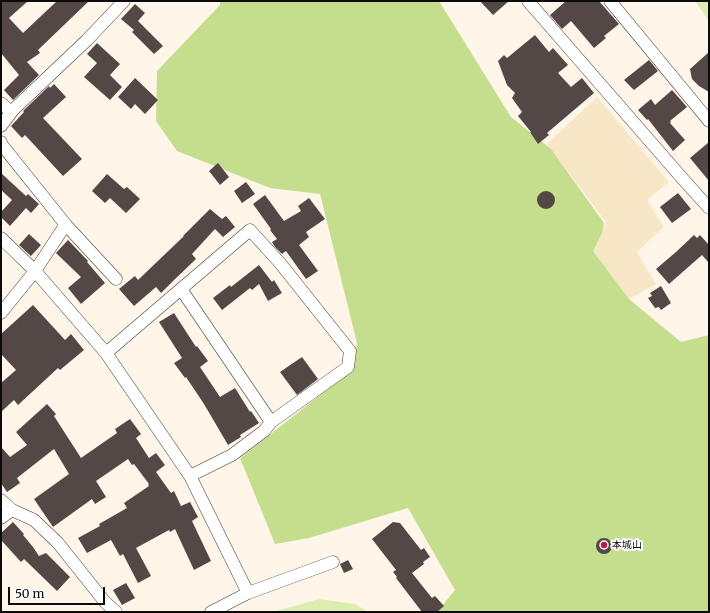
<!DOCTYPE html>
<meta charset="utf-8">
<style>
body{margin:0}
#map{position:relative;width:710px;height:613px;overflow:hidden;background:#fff5e8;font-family:Merriweather,serif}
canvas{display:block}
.frame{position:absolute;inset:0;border:2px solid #0a0a0a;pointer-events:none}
.scale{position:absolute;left:8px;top:587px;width:97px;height:18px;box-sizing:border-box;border:2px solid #0a0a0a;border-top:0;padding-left:5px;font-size:12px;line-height:14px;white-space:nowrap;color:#0a0a0a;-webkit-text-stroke:3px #fff;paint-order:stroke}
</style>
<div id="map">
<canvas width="710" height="613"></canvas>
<div class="frame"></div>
<div class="scale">50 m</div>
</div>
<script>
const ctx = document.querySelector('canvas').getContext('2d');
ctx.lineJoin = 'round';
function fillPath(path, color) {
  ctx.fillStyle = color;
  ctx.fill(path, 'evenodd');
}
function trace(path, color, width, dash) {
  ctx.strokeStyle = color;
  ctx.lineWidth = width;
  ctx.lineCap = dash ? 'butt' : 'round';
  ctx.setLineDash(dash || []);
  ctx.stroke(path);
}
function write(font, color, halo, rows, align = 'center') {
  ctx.font = font + ' Merriweather,"Noto Sans JP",serif';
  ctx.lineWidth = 4;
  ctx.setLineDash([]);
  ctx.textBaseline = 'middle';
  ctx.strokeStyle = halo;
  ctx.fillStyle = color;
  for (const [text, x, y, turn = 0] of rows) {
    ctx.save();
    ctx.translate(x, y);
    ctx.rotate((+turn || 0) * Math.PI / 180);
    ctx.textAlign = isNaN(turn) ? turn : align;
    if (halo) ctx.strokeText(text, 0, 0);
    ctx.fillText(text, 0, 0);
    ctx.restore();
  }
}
const farmland = new Path2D(`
 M597,97L669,182L647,200L664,227L637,252L656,284L629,299L593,251L606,222L547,144Z`);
const green = new Path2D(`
 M695,1H709V21Z
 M319,599L355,604L368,612H273Z`);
const forest = new Path2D(`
 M220,1H439L511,117L551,149L604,223L602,233L593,251L629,299L681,342L709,335V612H437L455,590L408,508L309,538L275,544L240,458L351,371L357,343L320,194L270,188L177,151L156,121L157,71L220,5Z`);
const building = new Path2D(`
 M1,1H28L9,18L23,33L57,1H89L38,50L40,53L27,62L39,75L13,100L4,90L19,75L1,53Z
 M480,1H509L493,15Z
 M566,1H599L619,24L604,36L606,38L594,48L571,21L562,29L550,15Z
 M135,4L145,13L138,21L163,46L154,54L132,32L134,30L121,19Z
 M535,35L549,52L553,48L568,65L558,73L571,87L582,78L594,93L547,133L549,135L538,144L530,132H531L518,116L522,112L512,98L515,93L507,85L498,61L504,55L507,58Z
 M97,43L120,64L110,75L122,87L110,100L84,77L97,63L87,54Z
 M709,52V92L699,86L692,79L690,69Z
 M649,60L658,71L634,90L624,80Z
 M135,78L158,100L145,114L135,104L131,109L118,97Z
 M54,84L66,97L43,118L82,159L63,176L25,135L22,138L11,126L24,112L23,111L49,86L50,88Z
 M672,90L687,107L670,121L671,122L670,123L685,140L673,151L648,119L647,120L638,110L651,99L655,105Z
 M709,142V181L690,158Z
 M218,163L229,177L220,185L209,171Z
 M1,173L26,196L28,194L39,204L31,213L26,208L10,226L1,217V212L12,200L1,190Z
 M107,174L124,189L127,187L140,199L126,213L110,198L105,203L92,191Z
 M246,182L255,194L242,203L234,191Z
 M537 200a9 9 0 1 1 18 0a9 9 0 1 1-18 0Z
 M678,193L691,209L672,223L660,207Z
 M265,195L284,221L301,211L298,206L309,198L325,219L306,232L309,237L299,245L318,271L306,279L286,251L282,254L275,247L272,242L277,239L270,230L271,229L253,204Z
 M210,209L222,219L226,216L235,227L223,237L215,229L192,254L196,259L173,281L161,293L156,287L134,306L119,289L135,276L138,280L184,236H183Z
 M29,234L41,245L31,256L19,245Z
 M694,235L697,238L700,235L709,245V263L702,255L669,284L656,269L676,252Z
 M68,240L88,261L87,262L105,283L81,304L68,288L81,277L56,253Z
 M259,265L272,282L274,280L282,293L268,301L259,284L252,290L250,288L222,310L213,298L230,285L231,287Z
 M661,286L671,303L661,310L659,307L655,308L648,298L652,296L650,293Z
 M33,305L65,340L71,334L84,350L60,370L58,368L18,405L14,400L1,412V383L16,370L1,354V334Z
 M174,313L196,347L197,346L208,361L200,367L220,397L235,388L250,412L251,411L259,423L240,435L241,437L228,445L204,404L186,377L185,378L174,363L182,358L159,322Z
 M302,357L318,379L297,395L280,372Z
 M47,404L56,414L54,416L81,458L117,433L115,429L130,419L141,434L136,438L149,458L156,453L165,465L156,472L171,493L174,491L181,506L190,502L198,517L192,521L211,561L194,570L175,529L170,532L169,530L136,548L151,576L138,583L123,554L120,556L111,540L87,553L78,538L100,526L99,524L127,508L124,503L149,486L148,485L149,484L134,464L132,465L128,459L96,481L106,497L95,504L92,499L53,527L34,499L69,474L54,449L17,478L20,483L7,492L1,483V447L10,457L27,445L16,432Z
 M13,522L24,534L23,535L33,547L39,556L46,553L70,577L57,591L24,559L21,562L1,540V533Z
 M393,522L400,523L421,550L424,548L430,557L423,562L424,564L412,573L432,598L435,596L444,606L437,612H422L396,578L397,577L393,572L396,570L372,539Z
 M596 546a8 8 0 1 1 16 0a8 8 0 1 1-16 0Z
 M348,560L353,569L344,573L340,564Z
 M126,583L135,598L122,605L113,590Z`);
const minor = new Path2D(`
 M528,1L682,178L709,208
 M610,1L709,121
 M1,103L11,112
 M1,126L13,110L87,40L124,1
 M1,142L2,145L66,225L62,230L35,271L1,313
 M66,225L116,279
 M1,238L35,271L106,353L190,476L248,593
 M181,289L271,422
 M106,353L250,230L280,263L350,351L348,367L271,422L264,431L232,455L190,476
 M1,500L12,510L34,520L58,543L105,602L116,612
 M1,518L12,510
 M211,612L248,593L333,562`);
const markers = [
 [604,545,4,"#c41849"]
];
const poiNames = [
 ["本城山",612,545]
];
fillPath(farmland, '#f7e7c6');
fillPath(green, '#ddecaf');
fillPath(forest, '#c4de8d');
fillPath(building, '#544846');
trace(minor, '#3d3d3d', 13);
trace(minor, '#fff', 12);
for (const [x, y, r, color] of markers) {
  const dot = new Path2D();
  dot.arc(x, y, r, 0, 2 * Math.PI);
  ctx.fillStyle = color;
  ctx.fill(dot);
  trace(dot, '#fff', 1.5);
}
write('10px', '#0a0a0a', '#fff', poiNames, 'left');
</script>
